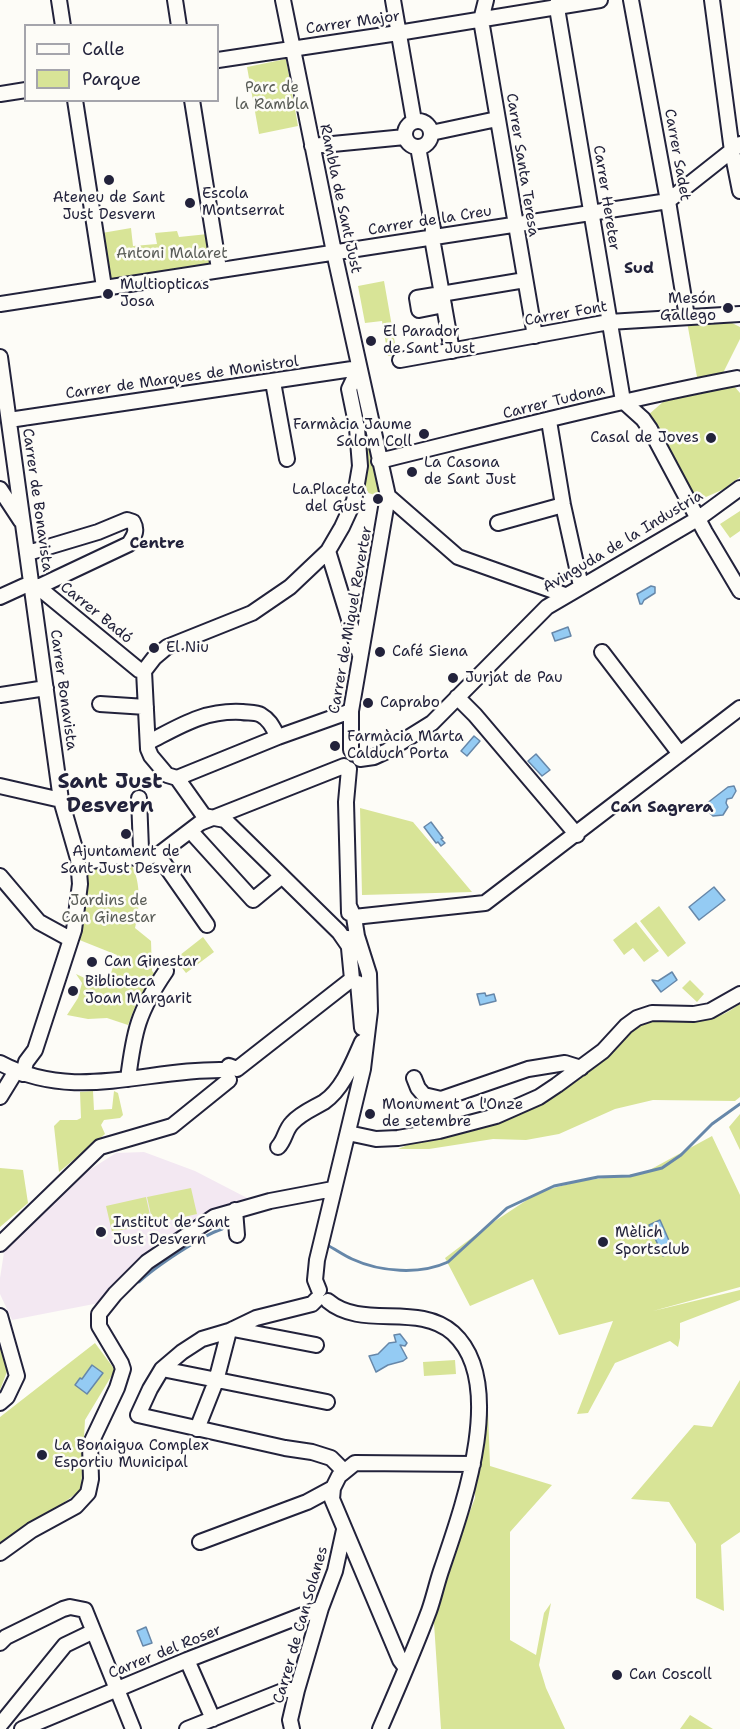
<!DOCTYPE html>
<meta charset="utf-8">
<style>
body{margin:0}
#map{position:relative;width:740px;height:1729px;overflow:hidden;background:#fdfcf7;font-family:"Shantell Sans",sans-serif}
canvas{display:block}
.legend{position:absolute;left:24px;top:24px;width:195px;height:78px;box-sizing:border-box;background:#fdfcf7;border:2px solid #a5a5ac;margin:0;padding:8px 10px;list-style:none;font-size:18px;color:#22223b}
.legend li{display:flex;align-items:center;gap:12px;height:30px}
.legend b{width:30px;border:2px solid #a5a5ac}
</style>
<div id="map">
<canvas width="740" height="1729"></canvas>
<ul class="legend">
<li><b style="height:8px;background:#fdfcf7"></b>Calle</li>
<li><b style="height:16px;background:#d8e497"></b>Parque</li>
</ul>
</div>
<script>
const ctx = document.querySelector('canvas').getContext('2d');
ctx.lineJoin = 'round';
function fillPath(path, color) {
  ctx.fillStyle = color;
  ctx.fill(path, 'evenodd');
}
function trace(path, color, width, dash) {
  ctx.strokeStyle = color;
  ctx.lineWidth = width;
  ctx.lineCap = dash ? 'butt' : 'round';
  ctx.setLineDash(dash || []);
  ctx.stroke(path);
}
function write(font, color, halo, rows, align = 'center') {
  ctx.font = font + ' "Shantell Sans",sans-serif';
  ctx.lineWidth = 5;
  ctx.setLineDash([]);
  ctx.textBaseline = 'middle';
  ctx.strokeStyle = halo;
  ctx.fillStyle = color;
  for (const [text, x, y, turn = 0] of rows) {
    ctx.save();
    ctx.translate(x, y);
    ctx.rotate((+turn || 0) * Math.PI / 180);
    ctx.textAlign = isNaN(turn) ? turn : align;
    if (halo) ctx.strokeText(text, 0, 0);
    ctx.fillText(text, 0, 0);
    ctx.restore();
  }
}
const built = new Path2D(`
 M144,1152L195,1171L251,1200L204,1217L136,1262L99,1303L12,1320L0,1294V1278L5,1246L57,1194L83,1174L116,1153Z`);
const green = new Path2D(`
 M286,59L298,126L259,134L247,67Z
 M131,228L133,246L157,244L155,233L177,231L179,237L208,234L215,265L110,281L102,233Z
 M384,281L397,355L388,356L382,321L365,323L358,286Z
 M687,322H730L740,327V339L723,373L707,377H697Z
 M734,386L740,393V477L724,489L697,501L647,416L664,401Z
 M369,428L383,498L360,490L361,430Z
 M740,511V531L730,538L720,524Z
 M360,808L413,822L472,892L362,895Z
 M128,860C142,877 140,908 135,928L151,941L152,971L155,974L136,1004L128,1025L107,1018L88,1019L67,1015L78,998L82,983L76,974L106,988L117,955L77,939L79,907L86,869Z
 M659,906L686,943L668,957L640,921Z
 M636,922L659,951L644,962L633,948L624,955L613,940Z
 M203,937L214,952L186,973L175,959Z
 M690,980L704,994L697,1002L682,988Z
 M740,1003V1097L735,1101L653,1100L615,1109L559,1134L526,1140L493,1139L429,1149H398L417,1141L522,1111L632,1026C669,1010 706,1034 740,1003Z
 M93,1091L94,1110L112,1109L114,1091L118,1093L123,1115L120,1118L104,1120L101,1125L105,1134L59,1172L54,1126L60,1120H77L81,1118L80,1092Z
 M740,1114V1150L729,1127Z
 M712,1136L740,1195V1287L653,1311L740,1290V1300L680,1323V1338L678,1347L670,1341L615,1363L588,1413L577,1414L613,1321L559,1335L533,1279L470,1306L445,1258L486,1227L539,1192L580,1181L644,1173Z
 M0,1168L23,1170L28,1203L0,1227Z
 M191,1188L197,1214L153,1224L147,1197Z
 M146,1197L152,1224L112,1232L106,1206Z
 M95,1343L115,1370L85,1420L81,1490L0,1549V1417Z
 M0,1347L8,1369L0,1390Z
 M455,1360L456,1374L424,1376L423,1362Z
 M740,1380V1532L721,1545L724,1611L696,1598V1544L669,1502L631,1499L694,1425L712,1427Z
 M483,1406L488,1410L490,1466L552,1485L510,1532V1640L536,1655L544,1613L551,1603L539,1665L546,1688L565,1729H441L433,1608L475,1498V1483L484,1439Z
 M690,1715L713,1729H680Z`);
const water = new Path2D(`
 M651,586L655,587V593L644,600L642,604H640L637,594Z
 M568,627L571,636L555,641L552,633Z
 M474,736L480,741L467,756L461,751Z
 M536,754L550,770L542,776L528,761Z
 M734,786L736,791L732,798L727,799L726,803L728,807L723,815L713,816L706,810V804L728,787Z
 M431,822L443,838L441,839L445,843L441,846L438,842L436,843L424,827Z
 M714,887L725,900L699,920L689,907Z
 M672,972L677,980L661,992L652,980L658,981Z
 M485,993L486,996L494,994L496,1001L480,1005L477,994Z
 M660,1220L674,1252L663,1256L649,1225Z
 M400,1334L407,1343L405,1346L400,1345L407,1358L403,1361L388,1365L376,1372L369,1356L378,1354L389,1343L396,1342L394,1335Z
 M92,1365L103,1373L87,1394L75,1385L80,1378L82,1379Z
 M146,1627L152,1643L143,1646L137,1631Z`);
const stream = new Path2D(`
 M327,1245C335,1249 343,1255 352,1259C380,1272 420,1275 448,1262L507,1208L554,1186L598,1177L630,1176L662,1168L681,1155L712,1124L740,1104
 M139,1282C155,1267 201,1236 222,1229`);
const minor = new Path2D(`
 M59,0L63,26
 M175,0L179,26
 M283,0L334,252L388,496L458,557L565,595
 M393,0L414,121
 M486,0L481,20L535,336
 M558,0L557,8L623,401
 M631,0L668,201L687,317
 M712,0L732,151L740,191
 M218,60L398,33L600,0
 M0,94L26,90
 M75,100L104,287
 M192,100L219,269
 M405 134a13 13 0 1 1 26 0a13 13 0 1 1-26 0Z
 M431,133L497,119
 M312,146L405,137
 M418,147L433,229L432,238L452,351
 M0,304L668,201L740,144
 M444,305L419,310L417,298L525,280
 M0,357L61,800L78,859L80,884L74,930L35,1050L26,1062L23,1074
 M400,360L609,322L740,314
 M273,382L287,459
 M623,401L643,419L650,429L705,532L740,591
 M9,420L359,368
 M549,421L563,505L581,586
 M379,461C498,432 617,401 737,378
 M0,489L21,521
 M498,523L563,505
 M328,551L360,655
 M28,553L98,532L127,520L133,522C138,531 134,536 129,544L38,587
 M32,584L38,587L139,670L144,671
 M0,597L24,586L32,584
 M602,652L680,754
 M0,695L46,688
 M457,697L475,715L577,835
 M100,704L146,707
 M149,742C180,726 204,710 242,712C248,713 256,712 261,715C270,720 273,728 278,737
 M351,750V711L388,496
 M360,759L374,757L387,751L432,723L547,607L699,518L740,488
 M349,769L346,802L349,913
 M177,778L278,737L351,711
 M0,786L61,800
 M195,836L253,900L282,876
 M158,855L207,925
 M138,858L141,849L139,798
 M93,861L119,856L138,858L158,855L200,823L344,766
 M0,876L39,922L70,939
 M354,917L485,903L740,708
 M348,938L352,979
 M348,945L339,932L225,820L204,816L177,778L167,775L151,756L148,749L144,671L154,658L167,647L252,613L290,587L328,551L342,527L354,501L360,466L357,428L349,389L359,368
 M358,983L362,1028
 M0,1063C75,1103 148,1068 226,1070L229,1066L237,1069
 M237,1069L352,979
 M414,1078L418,1088L424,1095L441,1099L528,1069L565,1063L581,1068
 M128,1079C134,1031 138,1012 166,971
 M0,1097L16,1071
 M348,1133L376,1139L398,1138L439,1131L496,1116L539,1097L557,1085L603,1051L626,1026L637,1018L652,1013L694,1014L710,1011L740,994
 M278,1147C285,1140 285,1130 292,1123C301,1113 312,1109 324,1102C343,1089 353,1062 362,1042
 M235,1210L237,1235
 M0,1244L100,1147L172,1126L229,1080
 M319,1290L315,1280L317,1260L363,1069L370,1011L369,974L357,936L354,917L349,906
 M317,1299L312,1304L256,1318L229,1331L202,1339L182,1352L162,1369L150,1389L138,1415L285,1448L312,1452L331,1458L344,1471
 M328,1301C362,1330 418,1302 453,1333C508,1383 462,1509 442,1568C437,1582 434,1597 429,1611C414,1651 397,1690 380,1729
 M0,1316L17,1376L7,1397L0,1403
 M233,1329L316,1345
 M162,1369L327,1402
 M197,1429L216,1381L229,1331
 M200,1542L307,1502L333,1488
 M0,1553L32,1530L76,1506L88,1493L91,1479L90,1445L117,1388L123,1369L121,1363L99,1326V1314L115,1294L147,1262L214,1217L270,1201L333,1189
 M0,1643L6,1637L63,1609L70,1607L85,1610L133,1729
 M187,1660L213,1719
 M406,1668L400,1660L332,1499L333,1488L339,1476L355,1463L473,1464
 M0,1725L65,1645L92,1632
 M22,1729L187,1660L321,1608
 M187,1729L285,1690H297
 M292,1729L290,1720L297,1690L321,1608L335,1571L344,1530`);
const markers = [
 [109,180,6,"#22223b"],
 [190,203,6,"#22223b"],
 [108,294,6,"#22223b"],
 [728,308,6,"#22223b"],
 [371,341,6,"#22223b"],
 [424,434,6,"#22223b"],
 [711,438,6,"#22223b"],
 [412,472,6,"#22223b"],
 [378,499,6,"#22223b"],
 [154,648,6,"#22223b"],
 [380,652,6,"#22223b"],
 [453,678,6,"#22223b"],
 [368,703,6,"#22223b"],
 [335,746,6,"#22223b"],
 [126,834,6,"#22223b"],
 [92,962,6,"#22223b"],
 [73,991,6,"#22223b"],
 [370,1114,6,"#22223b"],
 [101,1232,6,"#22223b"],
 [603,1242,6,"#22223b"],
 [42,1455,6,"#22223b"],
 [617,1675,6,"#22223b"]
];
const streetNames = [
 ["Carrer Major",353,23,-8],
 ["Carrer Sadet",677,155,80],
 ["Carrer Santa Teresa",522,165,81],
 ["Carrer Hereter",606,198,81],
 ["Rambla de Sant Just",340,199,78],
 ["Carrer de la Creu",430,221,-9],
 ["Carrer Font",566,314,-10],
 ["Carrer de Marques de Monistrol",182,378,-8],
 ["Carrer Tudona",554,402,-14],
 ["Carrer de Bonavista",37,500,82],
 ["Avinguda de la Industria",623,542,-31],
 ["Carrer Badó",96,613,39],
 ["Carrer de Miquel Reverter",351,620,-80],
 ["Carrer Bonavista",63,690,82],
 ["Carrer de Can Solanes",301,1625,-74],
 ["Carrer del Roser",165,1652,-22]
];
const parkNames = [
 ["Parc de",272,88],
 ["la Rambla",272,105],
 ["Antoni Malaret",172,254],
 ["Jardins de",109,901],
 ["Can Ginestar",109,918]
];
const poiNames = [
 ["Escola",202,194],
 ["Montserrat",202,211],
 ["Ateneu de Sant",109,198,"center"],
 ["Just Desvern",109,215,"center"],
 ["Multiopticas",120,285],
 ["Josa",120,302],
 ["Mesón",716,299,"right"],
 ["Gallego",716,316,"right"],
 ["El Parador",383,332],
 ["de Sant Just",383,349],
 ["Farmàcia Jaume",412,425,"right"],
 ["Salom Coll",412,442,"right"],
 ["Casal de Joves",699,438,"right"],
 ["La Casona",424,463],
 ["de Sant Just",424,480],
 ["La.Placeta",366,490,"right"],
 ["del Gust",366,507,"right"],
 ["El Niu",166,648],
 ["Café Siena",392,652],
 ["Jurjat de Pau",465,678],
 ["Caprabo",380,703],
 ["Farmàcia Marta",347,737],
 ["Calduch Porta",347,754],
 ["Ajuntament de",126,852,"center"],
 ["Sant Just Desvern",126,869,"center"],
 ["Can Ginestar",104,962],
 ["Biblioteca",85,982],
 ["Joan Margarit",85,999],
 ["Monument a l'Onze",382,1105],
 ["de setembre",382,1122],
 ["Institut de Sant",113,1223],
 ["Just Desvern",113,1240],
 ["Mèlich",615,1233],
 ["Sportsclub",615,1250],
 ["La Bonaigua Complex",54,1446],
 ["Esportiu Municipal",54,1463],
 ["Can Coscoll",629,1675]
];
const neighbourhoodNames = [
 ["Sud",639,269],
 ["Centre",157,544],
 ["Can Sagrera",662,808]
];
const districtNames = [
 ["Sant Just",110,783],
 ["Desvern",110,807]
];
fillPath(built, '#f3e8f2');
fillPath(green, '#d8e497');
fillPath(water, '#94cbf3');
trace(water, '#6687a9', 1.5);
trace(stream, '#6687a9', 3);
trace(minor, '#22223b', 18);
trace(minor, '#fdfcf7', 14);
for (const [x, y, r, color] of markers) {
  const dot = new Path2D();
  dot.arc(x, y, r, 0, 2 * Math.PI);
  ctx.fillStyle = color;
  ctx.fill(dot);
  trace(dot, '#fdfcf7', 2);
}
write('15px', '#22223b', '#fdfcf7', streetNames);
write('15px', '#595c57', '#fdfcf7', parkNames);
write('15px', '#22223b', '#fdfcf7', poiNames, 'left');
write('bold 16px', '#22223b', '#fdfcf7', neighbourhoodNames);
write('bold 21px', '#22223b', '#fdfcf7', districtNames);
</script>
